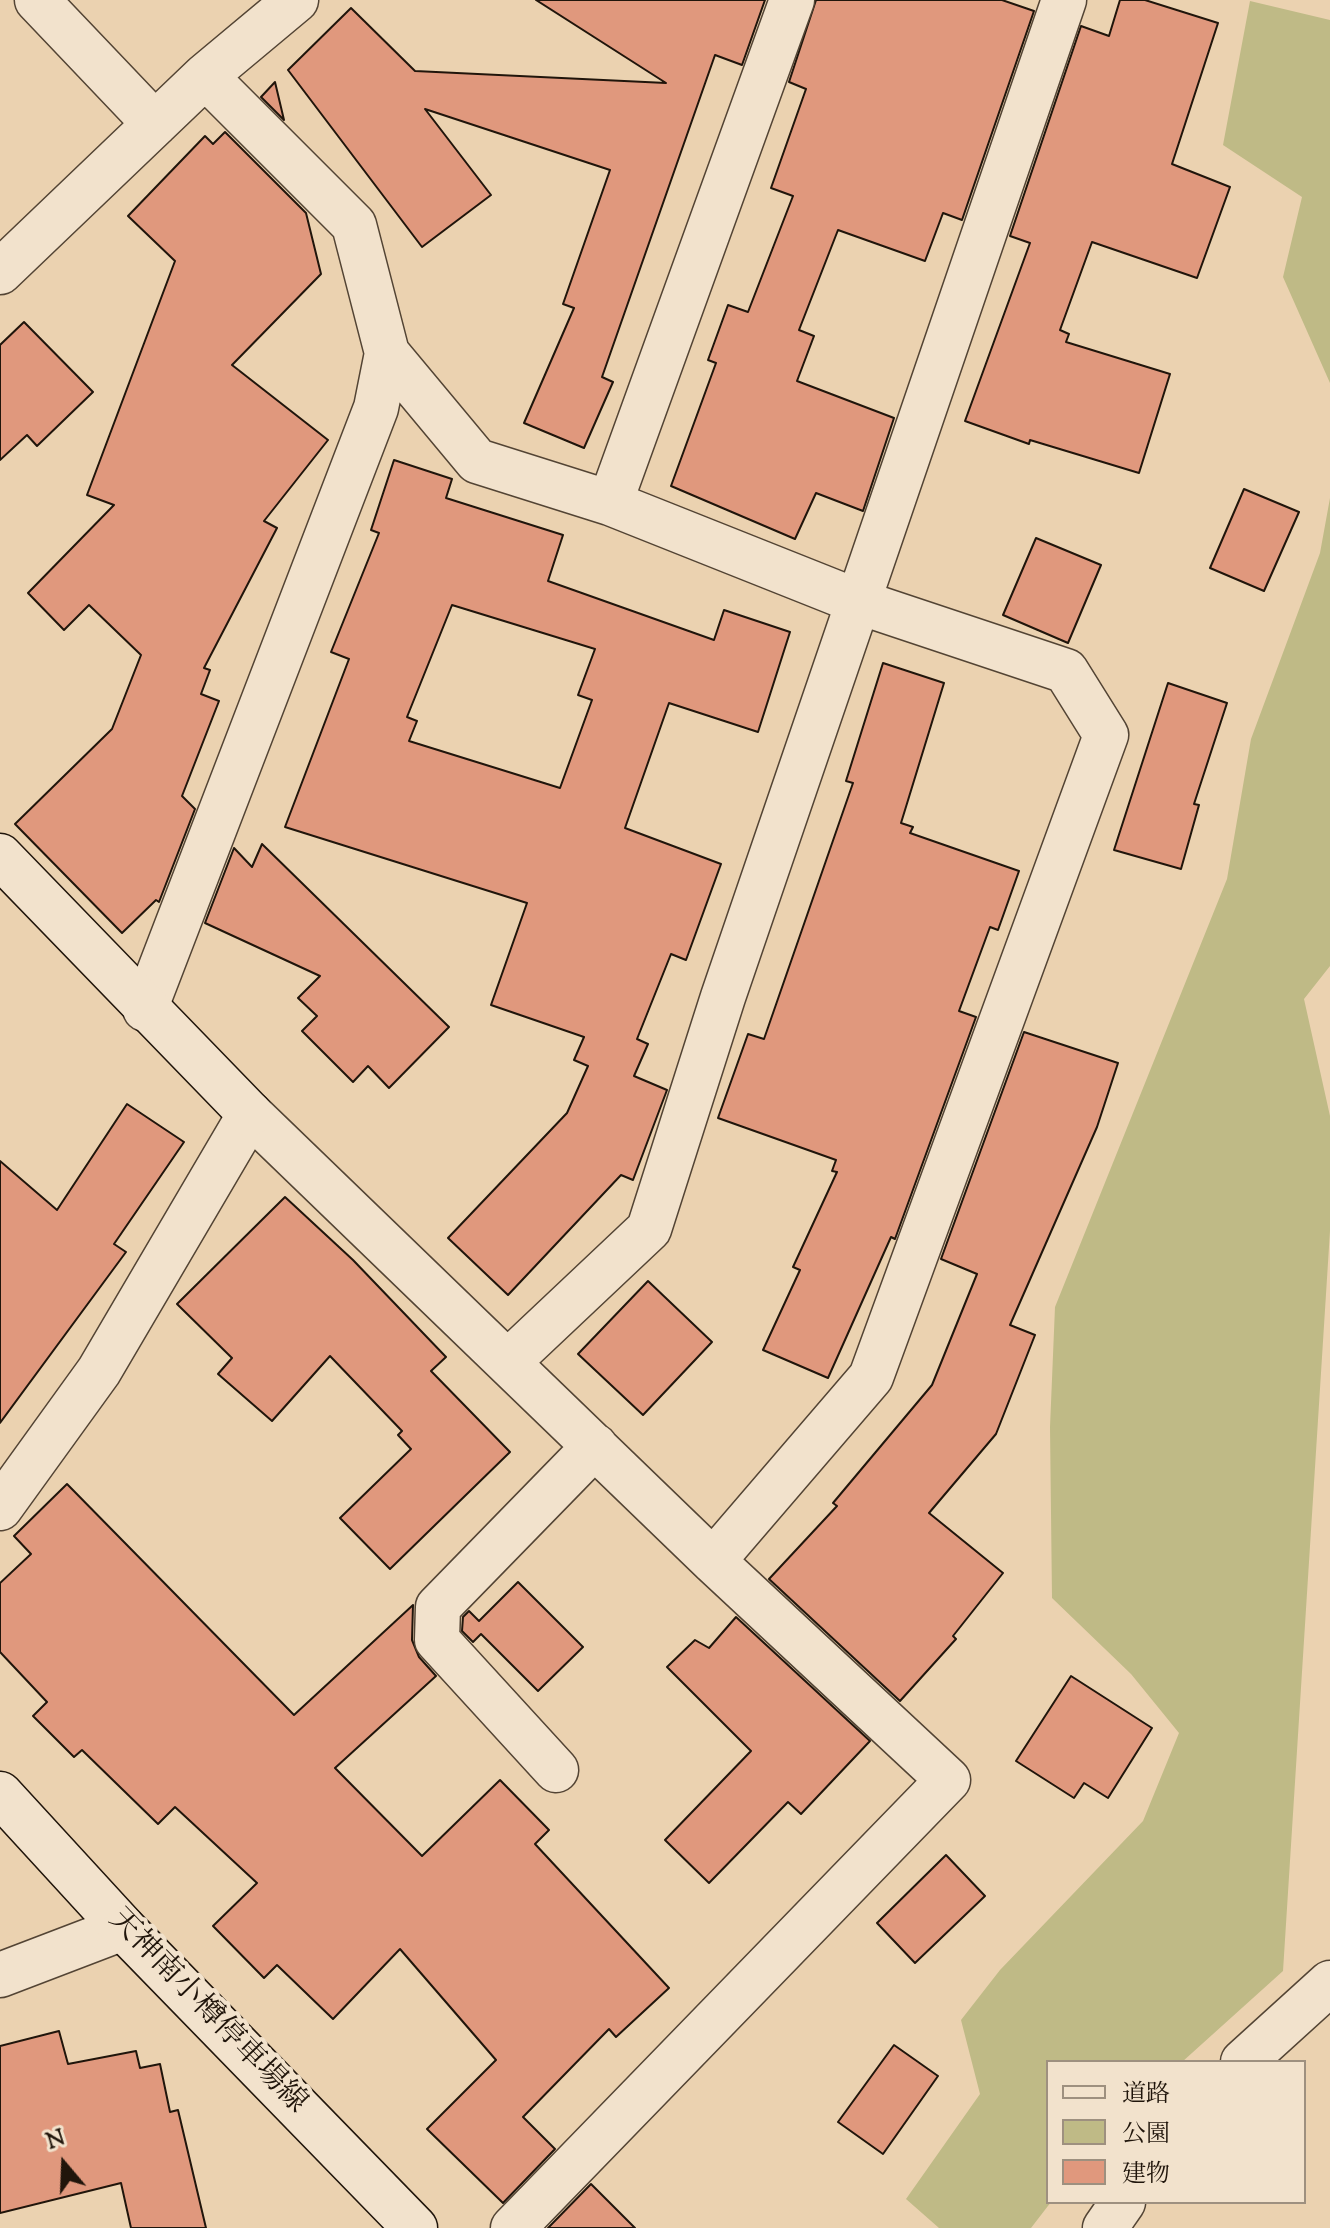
<!DOCTYPE html>
<meta charset="utf-8">
<style>
body{margin:0}
#map{position:relative;width:1330px;height:2228px;overflow:hidden;background:#ebd2b0;font-family:"Sorts Mill Goudy","Noto Serif JP",serif}
canvas{display:block}
.legend{position:absolute;left:1046px;top:2060px;width:260px;height:144px;box-sizing:border-box;background:#f2e2cc;border:2px solid #9e907f;margin:0;padding:10px 14px;list-style:none;font-size:24px;color:#20150b}
.legend li{display:flex;align-items:center;gap:16px;height:40px}
.legend b{width:40px;border:2px solid #9e907f}
.north{position:absolute;left:24px;top:2124px;width:80px;height:80px;-webkit-text-stroke:6px #f2e2cc;paint-order:stroke;rotate:341deg;font-size:22px;font-weight:700;line-height:32px;text-align:center;color:#20150b}
.north::after{content:'';display:block;margin:auto;width:28px;height:36px;background:#20150b;clip-path:polygon(50% 0,100% 100%,50% 72%,0 100%)}
</style>
<div id="map">
<canvas width="1330" height="2228"></canvas>
<ul class="legend">
<li><b style="height:10px;background:#f2e2cc"></b>道路</li>
<li><b style="height:22px;background:#bfba86"></b>公園</li>
<li><b style="height:22px;background:#e0987d"></b>建物</li>
</ul>
<div class="north">N</div>
</div>
<script>
const ctx = document.querySelector('canvas').getContext('2d');
ctx.lineJoin = 'round';
function fillPath(path, color) {
  ctx.fillStyle = color;
  ctx.fill(path, 'evenodd');
}
function trace(path, color, width, dash) {
  ctx.strokeStyle = color;
  ctx.lineWidth = width;
  ctx.lineCap = dash ? 'butt' : 'round';
  ctx.setLineDash(dash || []);
  ctx.stroke(path);
}
function write(font, color, halo, rows, align = 'center') {
  ctx.font = font + ' "Sorts Mill Goudy","Noto Serif JP",serif';
  ctx.lineWidth = 8;
  ctx.setLineDash([]);
  ctx.textBaseline = 'middle';
  ctx.strokeStyle = halo;
  ctx.fillStyle = color;
  for (const [text, x, y, turn = 0] of rows) {
    ctx.save();
    ctx.translate(x, y);
    ctx.rotate((+turn || 0) * Math.PI / 180);
    ctx.textAlign = isNaN(turn) ? turn : align;
    if (halo) ctx.strokeText(text, 0, 0);
    ctx.fillText(text, 0, 0);
    ctx.restore();
  }
}
const green = new Path2D(`
 M1250,1L1330,20V383L1283,277L1302,197L1223,145Z
 M1330,498V966L1304,999L1330,1116V1231L1283,1971L1182,2062H1048L1051,2202L1031,2228H939L906,2199L980,2094L961,2020L1000,1970L1143,1821L1179,1733L1131,1674L1052,1598L1050,1427L1055,1307L1227,879L1251,739L1320,553Z`);
const building = new Path2D(`
 M536,0H765L742,65L715,55L602,377L613,382L584,448L524,423L574,308L563,304L610,170L425,109L491,195L422,247L288,70L351,8L415,71L666,83Z
 M816,0H1002L1034,11L962,220L943,213L925,261L838,230L799,330L814,336L797,381L894,418L863,511L816,493L795,539L671,486L716,363L708,360L728,305L748,312L793,196L771,188L806,89L789,82Z
 M1120,0H1145L1218,23L1172,164L1230,187L1197,278L1092,242L1060,330L1069,334L1066,342L1170,374L1139,473L1030,440L1029,444L965,421L1030,243L1010,236L1081,26L1109,36Z
 M275,82L284,120L261,97Z
 M225,132L306,213L321,274L232,365L328,440L264,521L277,528L204,668L210,670L201,694L219,701L182,796L195,809L159,902L156,900L122,933L15,824L112,729L141,655L89,605L64,630L28,593L114,505L87,495L175,261L128,216L205,136L213,144Z
 M24,322L93,392L37,446L27,435L0,460V345Z
 M394,460L452,479L446,498L563,535L548,581L714,640L724,610L790,632L758,732L669,703L625,828L721,864L686,960L671,954L637,1039L648,1044L634,1076L667,1090L633,1180L621,1175L508,1295L448,1238L567,1113L588,1066L574,1060L584,1037L491,1005L527,903L285,827L349,659L331,652L379,533L371,530ZM452,605L595,649L578,695L592,700L560,788L409,741L417,721L407,717Z
 M1244,489L1299,512L1264,591L1210,568Z
 M1036,538L1101,565L1068,643L1003,615Z
 M883,663L944,683L901,823L913,827L910,833L1019,871L998,930L990,927L959,1011L976,1017L895,1239L891,1237L828,1378L763,1350L800,1270L793,1267L837,1172L832,1171L836,1160L718,1118L748,1034L764,1039L853,783L846,781Z
 M1168,683L1227,703L1194,804L1199,805L1181,869L1114,850Z
 M262,844L449,1027L389,1088L368,1066L353,1082L302,1031L317,1016L298,998L320,976L205,923L234,848L252,867Z
 M1024,1032L1118,1063L1097,1127L1010,1325L1035,1335L996,1434L929,1513L1003,1573L953,1636L956,1639L900,1701L769,1579L837,1506L833,1503L932,1385L977,1274L941,1259Z
 M127,1104L184,1142L114,1244L126,1252L0,1423V1161L57,1210Z
 M285,1197L353,1260L446,1357L431,1371L510,1452L390,1569L340,1518L411,1449L398,1435L402,1431L330,1356L272,1421L218,1374L232,1358L177,1304Z
 M648,1281L712,1342L643,1415L578,1354Z
 M67,1484L294,1715L413,1605L412,1640L419,1657L436,1676L335,1768L422,1856L500,1780L549,1830L535,1844L669,1988L616,2037L609,2029L523,2117L555,2149L503,2203L427,2129L496,2060L400,1949L333,2019L277,1965L264,1978L213,1926L257,1883L175,1807L158,1824L82,1750L74,1757L33,1716L47,1702L0,1652V1583L31,1554L14,1536Z
 M518,1582L583,1647L538,1691L481,1634L473,1642L462,1631L463,1617L469,1611L479,1621Z
 M736,1617L870,1741L801,1814L788,1802L709,1883L665,1840L751,1751L667,1667L695,1640L709,1648Z
 M1071,1676L1152,1728L1108,1798L1084,1783L1074,1798L1016,1761Z
 M946,1855L985,1896L915,1963L877,1923Z
 M59,2031L68,2064L136,2051L140,2068L160,2064L170,2112L178,2110L206,2228H131L121,2183L0,2213V2046Z
 M894,2045L938,2076L883,2154L838,2122Z
 M591,2184L635,2228H548Z`);
const street = new Path2D(`
 M37,0L155,124
 M0,272L205,76L296,0
 M387,353L477,461L610,503L859,602L1066,671L1106,735L871,1377L713,1561
 M610,503L792,0
 M145,1009L376,408L387,353L354,225L205,76
 M508,1362L649,1229L723,997L1064,0
 M0,1508L99,1371L250,1114L713,1561L948,1780L513,2228
 M556,1770L437,1640L438,1607L595,1446
 M0,1975L123,1928
 M1243,2062L1330,1983
 M1105,2228L1123,2202`);
const secondary = new Path2D(`
 M0,856L250,1114
 M0,1794L123,1928L415,2228`);
const streetNames = [
 ["天神南小樽停車場線",206,2013,46]
];
fillPath(green, '#bfba86');
fillPath(building, '#e0987d');
trace(building, '#20150b', 2);
trace(street, '#534434', 47);
trace(secondary, '#20150b', 47);
trace(street, '#f2e2cc', 44);
trace(secondary, '#f2e2cc', 44);
write('30px', '#20150b', '#f2e2cc', streetNames);
</script>
